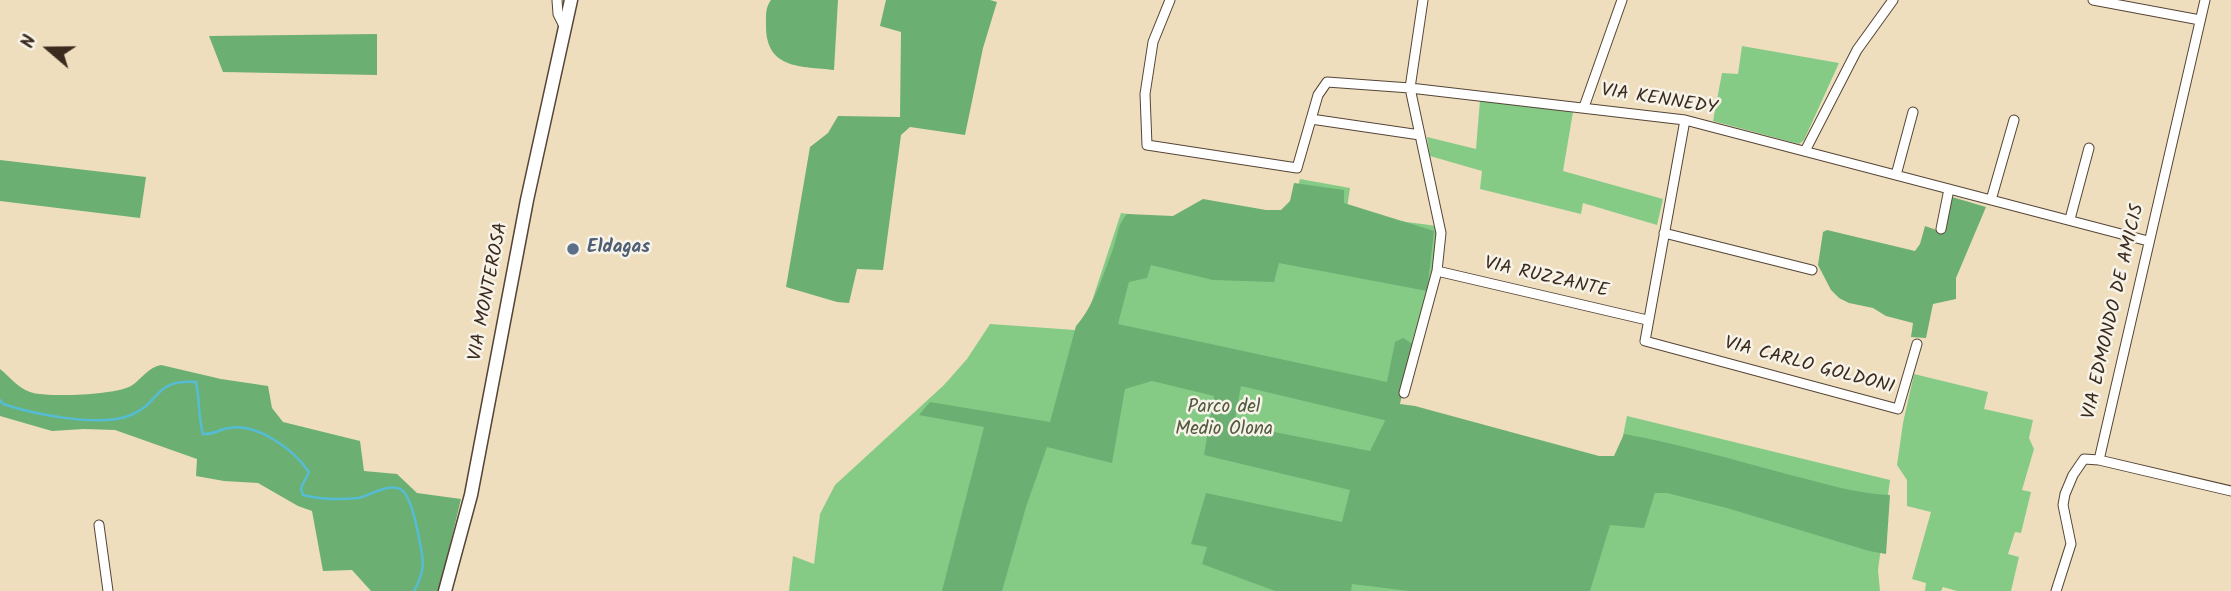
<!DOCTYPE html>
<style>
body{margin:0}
#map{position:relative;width:2231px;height:591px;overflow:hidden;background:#eedebe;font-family:Kalam,sans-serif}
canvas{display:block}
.north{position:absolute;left:14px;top:14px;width:70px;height:70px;-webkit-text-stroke:5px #f7f3e8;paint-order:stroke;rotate:290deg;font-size:19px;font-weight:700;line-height:28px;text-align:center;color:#3b2a1e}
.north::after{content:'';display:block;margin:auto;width:24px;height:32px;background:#3b2a1e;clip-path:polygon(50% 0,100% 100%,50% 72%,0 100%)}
</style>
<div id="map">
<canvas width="2231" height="591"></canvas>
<div class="north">N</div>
</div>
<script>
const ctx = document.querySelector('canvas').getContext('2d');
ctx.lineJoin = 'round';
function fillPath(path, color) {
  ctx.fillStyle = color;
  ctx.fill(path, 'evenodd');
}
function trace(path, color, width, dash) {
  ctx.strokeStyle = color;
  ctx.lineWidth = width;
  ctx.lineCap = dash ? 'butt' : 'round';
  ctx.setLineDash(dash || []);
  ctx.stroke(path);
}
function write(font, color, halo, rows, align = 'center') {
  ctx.font = font + ' Kalam,sans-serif';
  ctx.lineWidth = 5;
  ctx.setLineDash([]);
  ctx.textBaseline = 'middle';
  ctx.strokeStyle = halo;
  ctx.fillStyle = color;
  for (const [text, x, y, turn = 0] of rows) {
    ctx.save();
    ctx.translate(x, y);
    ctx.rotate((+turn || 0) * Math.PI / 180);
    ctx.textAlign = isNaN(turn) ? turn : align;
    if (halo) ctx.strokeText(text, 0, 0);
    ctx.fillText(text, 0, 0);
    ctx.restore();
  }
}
const green = new Path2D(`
 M1742,46L1839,63L1804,140L1799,144L1713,121L1722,73L1738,74Z
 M1480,100L1573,112L1563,171L1663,199L1657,225L1583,203L1581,214L1480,189L1482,171L1430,156L1427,137L1476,149Z
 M1300,179L1350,188L1346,214L1437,226L1434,265L1429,289L1393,405L1617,465L1627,416L1890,480L1878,570L1880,591H789L793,556L814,564L820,514L835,485L944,385L967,359L990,324L1075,330L1089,310L1121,213L1285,235Z
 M1914,374L1988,392L1984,409L2033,420L2029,438L2034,449L2022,490L2031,492L2021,533L2015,532L2008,554L2019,557L2011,591H1957L1943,587L1941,591H1925L1926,583L1912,579L1931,512L1907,506V480L1897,465L1903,423Z`);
const forest = new Path2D(`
 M771,0H838L834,70C802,66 766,70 766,26C766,16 765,8 771,0Z
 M886,0H990L997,2L983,48L965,135L910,127L901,135L883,270L857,269L849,303L837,302L786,287L810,147L828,133L838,116L900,117L901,32L880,26Z
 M377,34V75L223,72L209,36Z
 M0,160L146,177L140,218L0,201Z
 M1294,183L1344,190V203L1434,231L1427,291L1279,263L1274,282L1213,280L1151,265L1147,278L1129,282L1118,324L1387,382L1395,342L1403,338L1413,344L1400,404L1415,406L1599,456H1614L1624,434C1680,444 1735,460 1790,475C1823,483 1856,494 1890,495L1886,554L1869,551L1727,508L1667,493H1655L1644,528L1610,525L1590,591H1409L1352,584L1351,591H1275L1202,564L1207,547L1191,544L1206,493L1342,522L1350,490L1204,455L1214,396L1152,381L1125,389L1112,463L1047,447L1026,507L1002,591H942L984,427L919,415L930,402L1050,422L1076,326C1094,306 1103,275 1113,249C1118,235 1117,225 1127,214L1173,216L1203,199L1266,210H1281L1290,201ZM1241,386L1384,420L1385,421L1370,451L1234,424Z
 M1952,197L1986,207L1956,278V299L1933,304L1926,338L1911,337L1913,323L1886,316L1873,308L1849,303L1839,298L1831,290L1818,265L1823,232L1827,230L1915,251L1920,244L1925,226L1945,233Z
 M161,365L221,379L268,386L272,408L283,422L360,441L364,471L397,474L417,493L461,499L439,591H371L352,570L323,571L312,511L298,506L258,483L224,481L196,476L197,459L115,430L84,429L52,431L0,416V369C10,377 17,387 30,392C47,398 115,395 131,386C142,379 148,367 161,365Z`);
const stream = new Path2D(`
 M0,400L3,404C33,414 101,428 131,415C161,403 153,379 196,382C200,400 198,417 203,434C213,435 220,429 229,428C258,423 293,449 309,472L301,488L303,495C322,500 339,500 358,498C370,496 387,483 400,489C410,493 416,523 418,533C423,558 427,568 414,591`);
const minor = new Path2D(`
 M557,0L558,14L564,26
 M1170,0L1153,42L1145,94L1147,145L1297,168L1318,95L1327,82L1410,88L1685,120L2148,241
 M2093,0L2200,20
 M1584,107L1622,0
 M1311,119L1420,135
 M1685,120L1645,341L1898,409L1917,344
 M1805,151L1857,50L1893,0
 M1896,175L1913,112
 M1991,200L2014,120
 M2070,219L2089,148
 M1941,229L1949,189
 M1664,233L1812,270
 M1437,271L1647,320
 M1404,393L1437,271L1441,233L1410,88L1423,0
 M2099,460L2205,0
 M99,525L108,591
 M2056,591L2071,544L2063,505L2065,494L2073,475L2084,459L2099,460L2231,491`);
const secondary = new Path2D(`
 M445,591L471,495L527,200L571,0`);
const markers = [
 [573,249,7,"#5c6f8a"]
];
const streetNames = [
 ["VIA KENNEDY",1659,101,9],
 ["VIA RUZZANTE",1546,279,13],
 ["VIA MONTEROSA",490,292,-79],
 ["VIA EDMONDO DE AMICIS",2115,312,-77],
 ["VIA CARLO GOLDONI",1809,367,15]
];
const serviceNames = [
 ["Eldagas",587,249]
];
const parkNames = [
 ["Parco del",1224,409],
 ["Medio Olona",1224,431]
];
fillPath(green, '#85cb86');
fillPath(forest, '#6caf73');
trace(stream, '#56bcd3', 2.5);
trace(minor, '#564536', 11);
trace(secondary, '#564536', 15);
trace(minor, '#fff', 9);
trace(secondary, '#fff', 12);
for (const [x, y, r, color] of markers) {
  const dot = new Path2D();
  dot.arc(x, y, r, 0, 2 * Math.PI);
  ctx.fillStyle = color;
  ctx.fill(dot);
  trace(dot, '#f7f3e8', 2.5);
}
write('19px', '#3b2a1e', '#f7f3e8', streetNames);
write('bold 19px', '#4e5e75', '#f7f3e8', serviceNames, 'left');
write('19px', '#515a3d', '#f7f3e8', parkNames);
</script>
